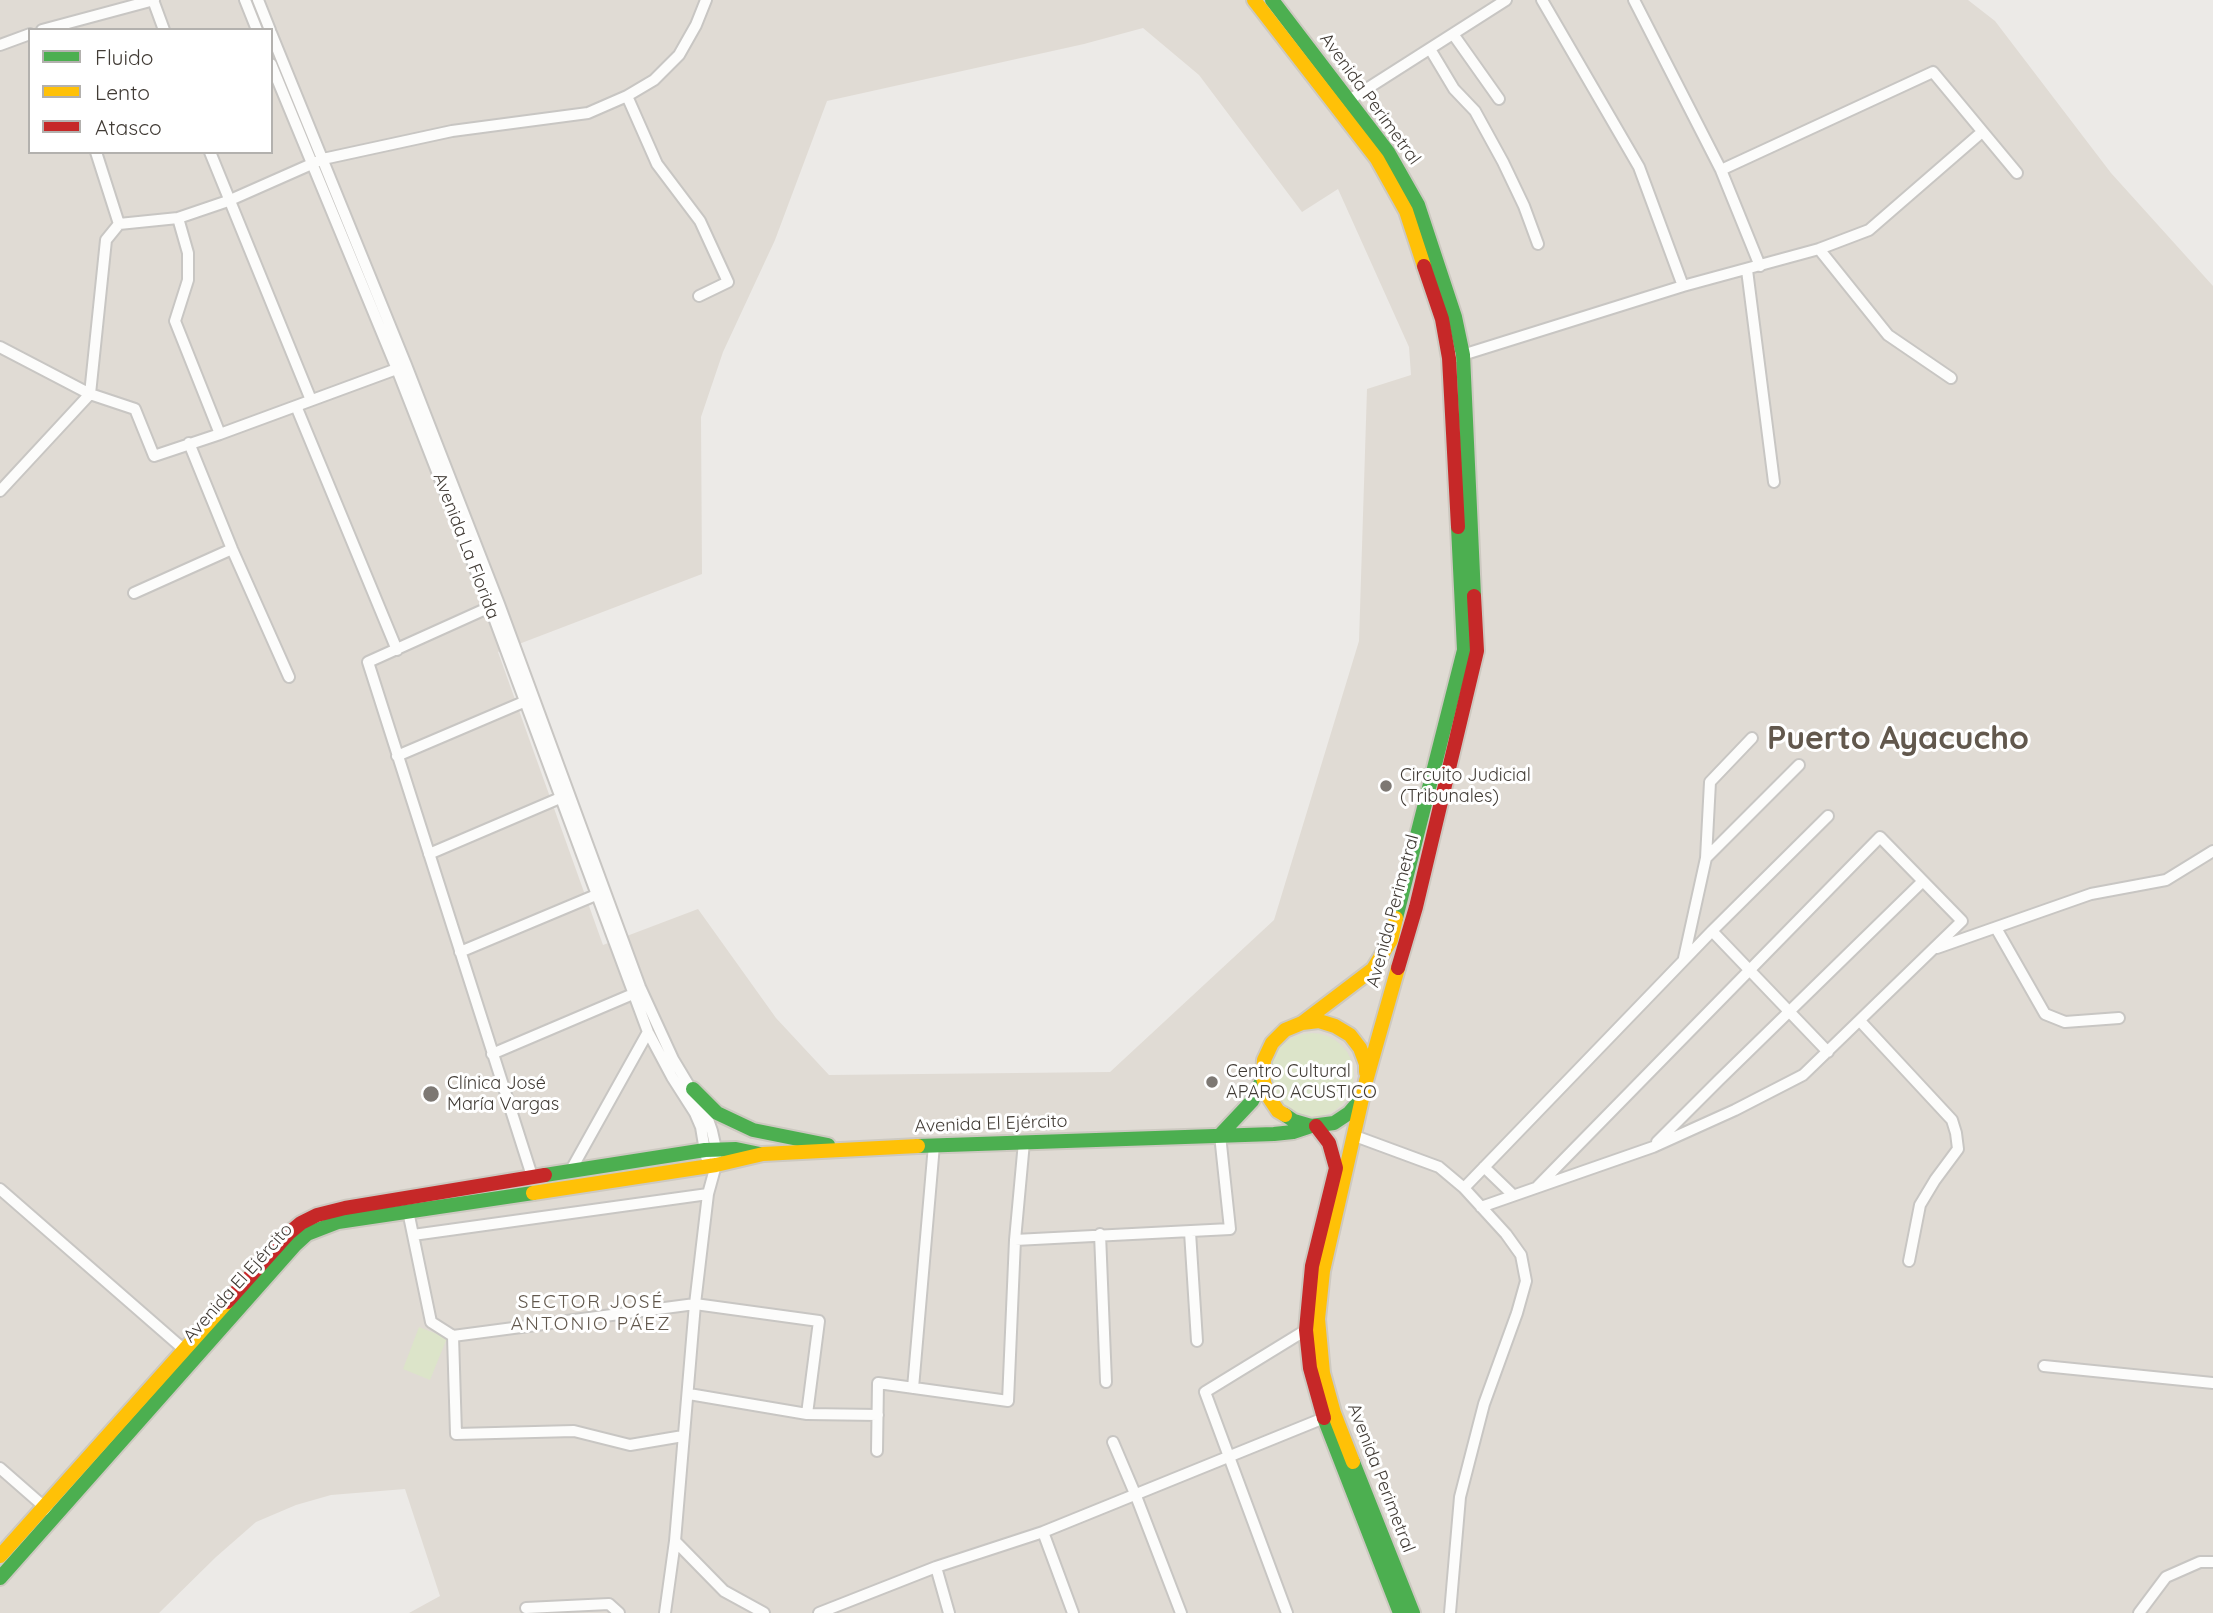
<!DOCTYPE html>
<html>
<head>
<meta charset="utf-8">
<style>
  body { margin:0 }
  #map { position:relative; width:2213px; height:1613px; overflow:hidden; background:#eceae7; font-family:Quicksand,sans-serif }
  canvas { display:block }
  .legend { position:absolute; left:28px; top:28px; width:245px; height:126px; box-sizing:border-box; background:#fff; border:2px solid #b3b1ae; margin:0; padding:9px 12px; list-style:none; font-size:21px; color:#413b35 }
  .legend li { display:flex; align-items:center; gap:14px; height:35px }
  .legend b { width:35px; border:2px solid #b3b1ae }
</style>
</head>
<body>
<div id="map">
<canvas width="2213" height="1613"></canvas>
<ul class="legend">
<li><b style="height:9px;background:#4caf50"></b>Fluido</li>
<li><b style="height:9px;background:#ffc107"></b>Lento</li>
<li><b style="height:9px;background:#c62828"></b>Atasco</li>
</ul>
</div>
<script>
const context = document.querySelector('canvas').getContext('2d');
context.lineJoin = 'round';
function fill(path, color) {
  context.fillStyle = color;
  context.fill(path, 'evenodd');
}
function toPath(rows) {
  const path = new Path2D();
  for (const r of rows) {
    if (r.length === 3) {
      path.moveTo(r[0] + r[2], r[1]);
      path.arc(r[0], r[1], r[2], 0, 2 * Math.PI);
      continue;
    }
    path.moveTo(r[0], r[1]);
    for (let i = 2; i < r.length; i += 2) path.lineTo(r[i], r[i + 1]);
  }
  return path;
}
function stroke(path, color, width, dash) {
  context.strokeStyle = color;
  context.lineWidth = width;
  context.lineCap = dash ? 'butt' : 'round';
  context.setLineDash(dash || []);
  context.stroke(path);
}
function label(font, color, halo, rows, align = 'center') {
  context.font = font + ' Quicksand,sans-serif';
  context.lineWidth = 6;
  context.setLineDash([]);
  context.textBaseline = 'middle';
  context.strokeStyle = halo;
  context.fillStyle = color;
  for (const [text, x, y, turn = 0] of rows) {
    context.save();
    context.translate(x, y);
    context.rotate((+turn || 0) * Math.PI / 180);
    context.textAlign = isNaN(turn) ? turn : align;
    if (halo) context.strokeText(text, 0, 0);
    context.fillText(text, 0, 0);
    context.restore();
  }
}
fill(toPath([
  [0,0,1968,0,1995,21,2111,173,2213,286,2213,1613,409,1613,440,1596,405,1489,331,1495,296,1505,256,1522,216,1557,159,1613,0,1613],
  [1143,28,1199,75,1302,212,1338,189,1409,347,1411,375,1367,389,1359,641,1274,920,1110,1072,829,1075,776,1018,698,909,603,945,498,652,702,574,701,417,723,352,775,240,827,101,1084,44],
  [30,30,271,30,271,152,30,152]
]), '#e0dbd4');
fill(toPath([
  [1312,1075,42],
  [419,1327,447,1338,430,1380,403,1369]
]), '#dce4c9');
const street = toPath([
  [153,0,164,30],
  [245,0,257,30],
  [258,0,270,30],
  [1542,0,1639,167,1683,286],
  [1634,0,1721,170,1760,266],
  [42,30,154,0],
  [271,33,406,365,499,604,640,987,673,1059,706,1114,712,1131,716,1149,716,1165,708,1194,695,1304,675,1541,665,1613],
  [1453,34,1499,99],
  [0,45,30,34],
  [1430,49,1454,89,1475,111,1503,162,1524,206,1538,244],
  [271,64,397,369,490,607,648,1032,672,1077,695,1113,701,1127,706,1157],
  [627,96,657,164,700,221,728,282,699,296],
  [1343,104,1506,0],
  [96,152,119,224],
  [210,152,311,400],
  [1721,170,1933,72,2017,173],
  [178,218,188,253,188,280,175,321,220,434],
  [1819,249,1888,335,1951,378],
  [1747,270,1774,482],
  [0,347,90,394,135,409,154,456,220,434,402,367],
  [1456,357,1683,286,1819,249,1869,230,1982,132],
  [296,406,397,650],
  [189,443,232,549,289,677],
  [0,491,90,394,106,240,119,224,178,218,228,201,323,159,452,131,588,113,627,96,654,80,679,55,696,25,706,0],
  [134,593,232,549],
  [490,607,368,662,532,1176],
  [397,756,526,701],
  [429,854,560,798],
  [1706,858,1799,765],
  [1996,928,2045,1014,2065,1022,2119,1018],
  [1712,931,1828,1052],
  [1937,948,2091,894,2166,880,2213,851],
  [460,952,596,895],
  [1684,958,1706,858,1710,782,1752,738],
  [1860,1021,1952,1120,1956,1133,1958,1149,1935,1180,1920,1205,1909,1261],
  [492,1054,633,994],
  [1355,1136,1439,1167,1464,1188,1506,1234,1521,1255,1526,1281,1517,1313,1484,1404,1460,1497,1450,1613],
  [1657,1142,1719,1080,1923,881],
  [1484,1167,1513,1195],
  [571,1170,648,1032],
  [1464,1188,1712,931,1828,816],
  [0,1189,188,1353],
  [1481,1207,1653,1147,1735,1110,1803,1075,1962,921,1880,837,1538,1186],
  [408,1211,431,1322,453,1336,695,1304,819,1321,807,1414],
  [1190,1232,1197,1341],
  [1100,1234,1106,1382],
  [413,1235,708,1194],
  [1015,1240,1230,1229,1220,1135],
  [453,1336,456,1434,574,1431,630,1445,683,1436],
  [2044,1366,2213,1383],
  [913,1388,934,1145],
  [689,1394,807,1414,878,1415],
  [1113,1442,1136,1496,1181,1613],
  [877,1451,878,1383,1008,1401,1015,1240,1024,1142],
  [0,1468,48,1510],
  [1043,1532,1073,1613],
  [675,1541,724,1591,764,1613],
  [936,1567,949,1613],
  [526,1608,609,1604,619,1613],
  [819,1613,936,1567,1043,1532,1324,1418],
  [1287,1613,1205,1392,1306,1330],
  [2139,1613,2166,1577,2200,1562,2213,1562]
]);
const fast = toPath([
  [1272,0,1388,152,1418,205,1455,317,1463,355,1474,596],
  [1396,918,1464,650,1458,527],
  [693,1089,717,1113,753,1130,828,1145],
  [1285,1115,1294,1121,1311,1126,1334,1123,1349,1113,1361,1099],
  [1220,1135,1252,1101,1263,1078],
  [918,1146,1274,1134,1293,1132,1311,1126],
  [545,1175,705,1150,736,1149,760,1154],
  [1324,1418,1400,1613],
  [1353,1462,1413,1613],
  [0,1578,295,1245,307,1234,338,1222,533,1193]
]);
const slow = toPath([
  [1254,0,1377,159,1406,211,1424,266],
  [1302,1023,1319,1021,1335,1026,1350,1035,1360,1048,1366,1064,1366,1072],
  [1285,1115,1278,1111,1268,1096,1263,1078,1264,1060,1272,1043,1285,1030,1302,1023,1373,969,1391,940,1396,918],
  [533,1193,716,1165,763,1154,918,1146],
  [1353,1462,1334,1413,1323,1373,1318,1319,1323,1271,1366,1081,1398,968],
  [0,1556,227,1302]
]);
const jam = toPath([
  [1424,266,1442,319,1449,358,1458,527],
  [1398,968,1416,907,1477,651,1474,596],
  [1316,1126,1329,1143,1336,1168,1312,1266,1306,1330,1310,1368,1324,1418],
  [227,1302,289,1233,301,1223,317,1215,345,1208,545,1175]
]);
stroke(street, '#c8c6c3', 14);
stroke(fast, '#cdc9c1', 18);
stroke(slow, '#cdc9c1', 18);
stroke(jam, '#cdc9c1', 18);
stroke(street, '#fcfcfb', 10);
stroke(fast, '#4caf50', 14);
stroke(slow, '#ffc107', 14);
stroke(jam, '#c62828', 14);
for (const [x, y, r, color] of [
  [1386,786,7,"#7d7873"],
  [1212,1082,7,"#7d7873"],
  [431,1094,9,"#7d7873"]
]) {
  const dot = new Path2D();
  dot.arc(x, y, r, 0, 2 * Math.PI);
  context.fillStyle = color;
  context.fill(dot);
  stroke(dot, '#fff', 2.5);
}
label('18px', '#413b35', '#fff', [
  ["Avenida Perimetral",1370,99,54],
  ["Avenida La Florida",466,546,69],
  ["Avenida Perimetral",1393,911,-75],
  ["Avenida El Ejército",991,1124,-2],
  ["Avenida El Ejército",238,1283,-48],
  ["Avenida Perimetral",1381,1478,69]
]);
label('18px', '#413b35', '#fff', [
  ["Circuito Judicial",1400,776],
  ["(Tribunales)",1400,797],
  ["Centro Cultural",1226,1072],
  ["APARO ACUSTICO",1226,1093],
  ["Clínica José",447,1084],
  ["María Vargas",447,1105]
], 'left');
context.letterSpacing = '2px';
label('19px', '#62584d', '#fff', [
  ["SECTOR JOSÉ",591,1302],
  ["ANTONIO PÁEZ",591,1324]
]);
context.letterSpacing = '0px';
label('bold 32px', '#62584d', '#fff', [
  ["Puerto Ayacucho",1898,739]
]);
</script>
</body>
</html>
